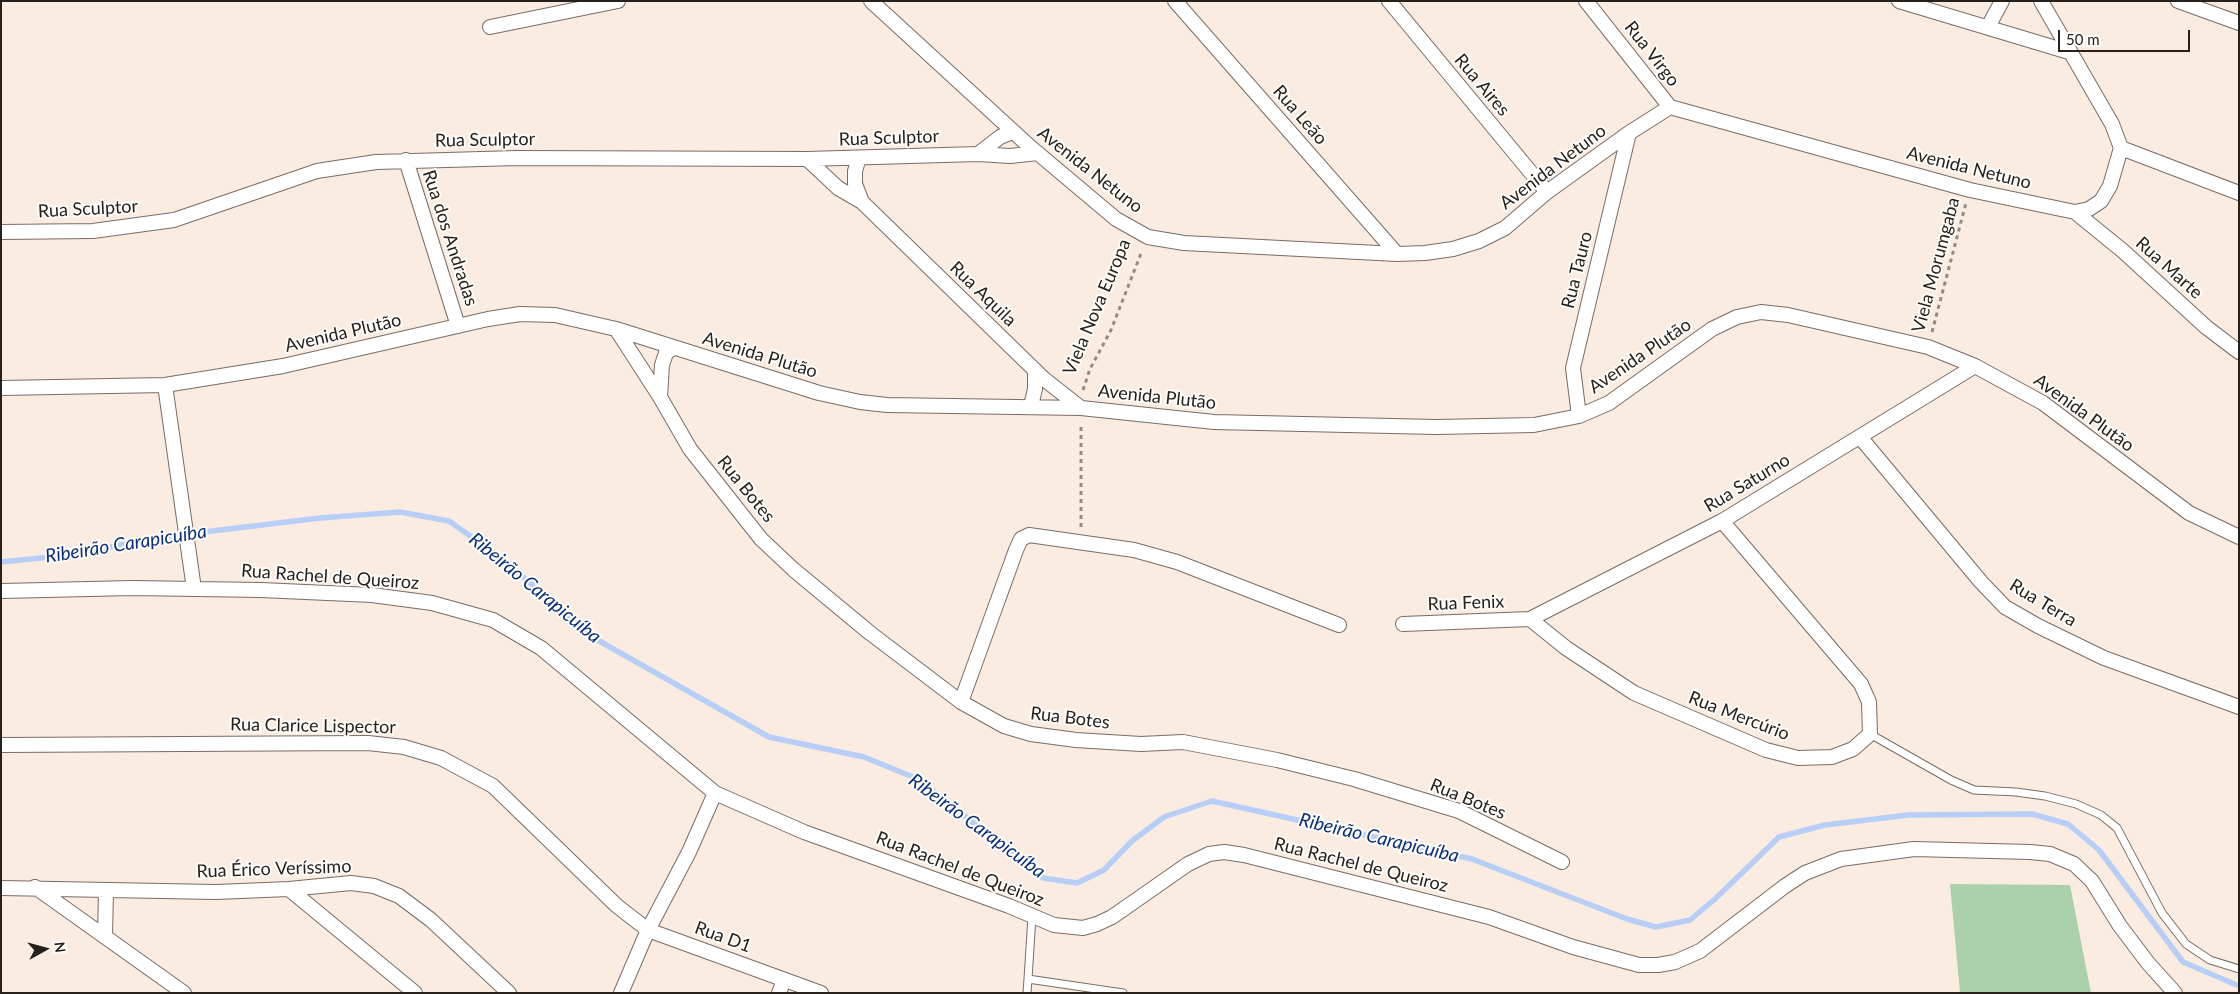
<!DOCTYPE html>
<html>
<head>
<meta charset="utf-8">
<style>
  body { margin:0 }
  #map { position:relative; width:2240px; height:994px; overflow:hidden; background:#fbece2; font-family:Lato,sans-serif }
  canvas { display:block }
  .frame { position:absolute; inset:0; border:2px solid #26211d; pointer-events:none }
  .north { position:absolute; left:20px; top:924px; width:50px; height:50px; -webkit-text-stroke:4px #fffcfa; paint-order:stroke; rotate:83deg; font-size:14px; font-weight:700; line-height:20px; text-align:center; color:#26211d }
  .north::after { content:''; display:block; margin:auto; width:18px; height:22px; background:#26211d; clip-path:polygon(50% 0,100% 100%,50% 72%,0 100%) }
  .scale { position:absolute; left:2058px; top:30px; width:132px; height:22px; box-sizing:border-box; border:2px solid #26211d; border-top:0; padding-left:6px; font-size:15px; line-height:18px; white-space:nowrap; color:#26211d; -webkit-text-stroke:4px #fffcfa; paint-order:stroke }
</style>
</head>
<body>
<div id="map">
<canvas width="2240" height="994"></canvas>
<div class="frame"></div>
<div class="north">N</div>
<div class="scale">50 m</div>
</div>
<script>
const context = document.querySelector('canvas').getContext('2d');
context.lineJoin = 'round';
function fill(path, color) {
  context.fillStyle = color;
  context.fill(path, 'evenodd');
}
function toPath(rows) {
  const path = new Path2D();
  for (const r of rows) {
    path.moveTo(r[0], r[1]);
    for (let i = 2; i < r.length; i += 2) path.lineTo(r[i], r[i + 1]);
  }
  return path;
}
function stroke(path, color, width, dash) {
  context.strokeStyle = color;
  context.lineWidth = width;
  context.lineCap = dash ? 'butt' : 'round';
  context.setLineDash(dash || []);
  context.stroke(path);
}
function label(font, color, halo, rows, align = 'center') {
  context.font = font + ' Lato,sans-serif';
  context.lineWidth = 4;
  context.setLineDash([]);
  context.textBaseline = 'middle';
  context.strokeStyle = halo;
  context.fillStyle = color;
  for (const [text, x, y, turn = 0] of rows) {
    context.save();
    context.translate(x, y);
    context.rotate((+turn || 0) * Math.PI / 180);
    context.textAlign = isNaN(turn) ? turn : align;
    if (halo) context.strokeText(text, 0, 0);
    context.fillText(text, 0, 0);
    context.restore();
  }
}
fill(toPath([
  [1950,884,2070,885,2091,993,1960,993]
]), '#abd1ab');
stroke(toPath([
  [1,562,80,554,146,539,320,518,400,512,449,521,500,557,594,638,769,737,864,757,918,779,1043,878,1077,883,1104,870,1132,841,1164,817,1212,801,1472,859,1627,919,1656,927,1690,920,1715,899,1779,837,1825,825,1908,815,2032,814,2068,824,2099,850,2183,962,2239,986]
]), '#b7cef7', 5.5);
const service = toPath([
  [1870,734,1951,780,1974,790,2016,792,2045,796,2076,804,2101,815,2117,828,2162,913,2186,944,2210,960,2239,969],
  [1032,916,1028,979,1123,993],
  [1027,993,1028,979]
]);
const minor = toPath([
  [871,1,1028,145,1116,219,1148,237,1184,243,1397,254,1425,253,1453,249,1479,241,1505,228,1547,192,1629,133,1670,107,1970,190,2075,212,2089,209,2101,201,2110,186,2121,148,2112,124,2041,1],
  [1175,1,1397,254],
  [1389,1,1547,192],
  [1586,1,1670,107],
  [1899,1,2069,52],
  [2178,1,2239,23],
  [490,27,618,1],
  [1988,27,2002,1],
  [2121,148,2239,193],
  [978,154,1000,137,1012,132],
  [859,158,855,171,855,184,862,202],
  [807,159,838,188,862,202,1044,379,1081,408],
  [406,160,458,326],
  [2075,212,2123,251,2206,327,2239,352],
  [1,232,93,231,174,220,317,171,376,162,517,158,807,159,978,154,1010,156,1038,153],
  [616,329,660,397,690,449,761,539,794,570,870,633,961,702,1004,726,1031,734,1076,740,1141,744,1183,742,1277,760,1354,779,1459,811,1562,862],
  [165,385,194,589],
  [1,388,165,385,283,366,488,319,520,314,555,315,616,329,819,393,860,402,887,405,1081,408,1214,422,1436,427,1534,425,1579,416,1609,403,1712,329,1737,317,1761,312,1788,315,1928,347,1975,366,2043,403,2189,513,2239,537],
  [660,397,662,365,666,353,673,348],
  [1031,406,1035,389,1035,370],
  [1579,416,1573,368,1629,133],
  [1860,437,1981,582,2005,607,2038,626,2104,658,2239,707],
  [1,591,133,588,261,590,372,595,432,603,493,620,541,648,715,793,804,832,1009,906,1054,925,1083,928,1097,924,1112,917,1188,864,1209,854,1224,852,1244,855,1489,917,1573,947,1639,965,1658,965,1675,962,1700,951,1785,886,1805,873,1841,859,1914,849,2030,852,2050,854,2074,864,2092,881,2120,926,2148,963,2175,993],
  [1530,619,1566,648,1634,693,1766,750,1798,758,1832,757,1853,749,1870,734,1869,702,1861,684,1722,521],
  [1403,624,1530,619,1722,521,1975,366],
  [961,702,1016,550,1021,539,1029,535,1134,550,1177,562,1339,625],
  [1,745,368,743,404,747,441,758,493,786,617,906,648,930,821,993],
  [35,887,184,993],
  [1,888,216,892,289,889,351,883,374,886,399,896,431,920,509,993],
  [289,889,415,993],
  [105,937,106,890],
  [621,993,648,930,689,852,715,793],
  [779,993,784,980]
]);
stroke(service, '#796c64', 9);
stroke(minor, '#796c64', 16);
stroke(toPath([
  [1932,332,1966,203],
  [1083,390,1090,369,1111,330,1142,251],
  [1081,527,1081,424]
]), '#958b84', 3, [4, 4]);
stroke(service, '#fff', 7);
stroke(minor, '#fff', 14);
label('18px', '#26211d', '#fffcfa', [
  ["Rua Virgo",1652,54,52],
  ["Rua Aires",1482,85,50],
  ["Rua Leão",1300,115,49],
  ["Rua Sculptor",889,138,-2],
  ["Rua Sculptor",485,140,-1],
  ["Avenida Netuno",1553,167,-37],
  ["Avenida Netuno",1969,168,14],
  ["Avenida Netuno",1090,170,38],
  ["Rua Sculptor",88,209,-3],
  ["Rua dos Andradas",450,238,72],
  ["Viela Morumgaba",1936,265,-75],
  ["Rua Marte",2169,268,42],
  ["Rua Tauro",1577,270,-76],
  ["Rua Aquila",983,294,44],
  ["Viela Nova Europa",1097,307,-67],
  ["Avenida Plutão",343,333,-13],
  ["Avenida Plutão",760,355,17],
  ["Avenida Plutão",1640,356,-34],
  ["Avenida Plutão",1157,397,6],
  ["Avenida Plutão",2084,413,36],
  ["Rua Saturno",1747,483,-31],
  ["Rua Botes",746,489,51],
  ["Rua Rachel de Queiroz",330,577,4],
  ["Rua Fenix",1466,603,-2],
  ["Rua Terra",2043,603,31],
  ["Rua Mercúrio",1739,716,21],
  ["Rua Botes",1070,718,7],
  ["Rua Clarice Lispector",313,726,1],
  ["Rua Botes",1468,799,22],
  ["Rua Rachel de Queiroz",1361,865,14],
  ["Rua Érico Veríssimo",274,869,-2],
  ["Rua Rachel de Queiroz",960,869,21],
  ["Rua D1",723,937,20]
]);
label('italic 19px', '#07307a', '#fffcfa', [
  ["Ribeirão Carapicuíba",126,544,-9],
  ["Ribeirão Carapicuíba",535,588,39],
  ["Ribeirão Carapicuíba",977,826,36],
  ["Ribeirão Carapicuíba",1379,838,13]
]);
</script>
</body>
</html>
